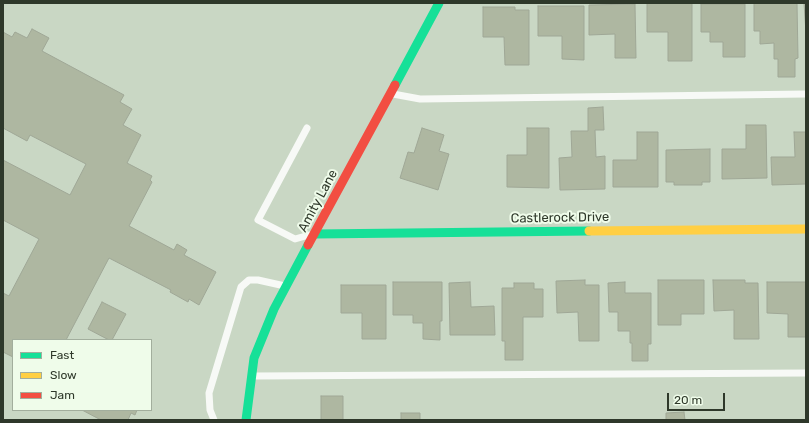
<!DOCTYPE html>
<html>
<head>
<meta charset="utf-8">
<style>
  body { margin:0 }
  #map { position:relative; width:809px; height:423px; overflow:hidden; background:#c9d7c4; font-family:Rubik,sans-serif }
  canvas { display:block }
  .frame { position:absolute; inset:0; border:4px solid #2e382a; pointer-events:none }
  .legend { position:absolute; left:12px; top:339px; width:140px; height:72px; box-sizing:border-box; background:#effcea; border:1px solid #a2ae9d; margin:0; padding:5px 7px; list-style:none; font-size:12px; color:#2e382a }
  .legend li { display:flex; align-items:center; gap:8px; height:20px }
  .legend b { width:20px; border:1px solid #a2ae9d }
  .scale { position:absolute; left:667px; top:393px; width:58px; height:18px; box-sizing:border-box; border:2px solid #2e382a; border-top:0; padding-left:5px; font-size:12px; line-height:14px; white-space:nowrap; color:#2e382a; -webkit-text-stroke:3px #effcea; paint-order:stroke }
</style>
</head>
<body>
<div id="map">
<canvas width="809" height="423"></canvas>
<div class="frame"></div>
<ul class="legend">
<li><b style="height:5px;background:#16e098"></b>Fast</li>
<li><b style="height:5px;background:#ffcf43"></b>Slow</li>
<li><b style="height:5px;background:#f24e42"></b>Jam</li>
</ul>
<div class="scale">20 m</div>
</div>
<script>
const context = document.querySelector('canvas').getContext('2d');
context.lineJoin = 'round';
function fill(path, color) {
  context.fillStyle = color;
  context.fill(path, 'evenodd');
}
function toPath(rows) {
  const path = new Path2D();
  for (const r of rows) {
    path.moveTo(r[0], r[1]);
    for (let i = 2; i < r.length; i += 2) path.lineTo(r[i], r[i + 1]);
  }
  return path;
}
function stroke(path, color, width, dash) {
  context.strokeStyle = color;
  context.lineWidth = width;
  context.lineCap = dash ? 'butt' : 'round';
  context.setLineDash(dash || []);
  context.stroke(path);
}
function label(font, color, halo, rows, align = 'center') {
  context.font = font + ' Rubik,sans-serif';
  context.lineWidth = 4;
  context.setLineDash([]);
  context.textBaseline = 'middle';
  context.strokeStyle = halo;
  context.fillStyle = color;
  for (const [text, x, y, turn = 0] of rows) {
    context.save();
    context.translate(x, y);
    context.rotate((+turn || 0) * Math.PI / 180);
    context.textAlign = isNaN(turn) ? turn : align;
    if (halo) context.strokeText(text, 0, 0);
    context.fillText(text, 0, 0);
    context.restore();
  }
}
const building = toPath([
  [647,3,692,3,692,61,668,61,668,32,647,32,647,3],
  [754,3,797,3,798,58,795,59,795,77,778,77,778,59,774,59,774,43,760,44,760,31,754,31,754,3],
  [804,3,806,3,806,33,804,3],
  [635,4,636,58,615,58,615,34,589,35,589,5,635,4],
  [701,4,745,4,745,57,723,57,723,42,710,42,710,32,701,32,701,4],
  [538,6,584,6,584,60,562,59,562,36,538,36,538,6],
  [483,7,515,7,515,10,529,10,529,65,505,65,504,37,483,37,483,7],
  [32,29,49,38,42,51,124,95,120,102,132,109,123,125,141,135,127,163,152,176,150,180,152,182,129,226,174,250,177,244,187,250,184,255,216,272,199,305,189,299,188,302,170,292,171,290,109,258,66,340,13,340,13,357,3,352,3,293,9,296,39,239,3,220,3,160,70,195,86,164,30,135,27,141,3,128,3,32,12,37,15,32,27,38,32,29],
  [603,107,604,130,595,130,596,157,605,156,605,189,560,190,559,158,572,157,571,131,588,131,588,108,603,107],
  [746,125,766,125,767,178,722,179,722,149,746,149,746,125],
  [422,128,444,135,439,151,449,154,438,190,400,178,408,152,414,153,422,128],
  [527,128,549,128,549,188,507,187,507,155,527,155,527,128],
  [637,132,658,132,658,187,613,187,613,160,637,160,637,132],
  [794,132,806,132,806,184,772,185,771,157,795,157,794,132],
  [710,149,710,182,702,182,702,185,674,185,674,182,666,182,666,150,710,149],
  [585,280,585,285,599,285,599,341,579,341,578,312,557,313,556,281,585,280],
  [658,280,704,280,704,314,681,314,681,325,658,325,658,280],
  [713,280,745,280,745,283,758,283,759,339,734,339,734,310,714,311,713,280],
  [393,282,442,282,442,321,440,321,440,340,423,339,423,323,413,323,413,315,393,315,393,282],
  [470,282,471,307,494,306,495,335,450,335,449,283,470,282],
  [625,282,625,293,651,293,651,344,648,344,648,361,632,361,632,343,630,343,630,331,618,331,618,312,609,312,608,283,625,282],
  [767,282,806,282,806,337,788,337,788,314,767,313,767,282],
  [514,283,534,283,534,289,543,289,543,317,523,317,523,360,505,360,505,341,502,341,502,288,514,288,514,283],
  [341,285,386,285,386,339,362,339,362,313,341,313,341,285],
  [102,302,126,314,112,340,109,340,88,329,102,302],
  [321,396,343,396,343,420,321,420,321,396],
  [82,410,137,410,135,415,131,413,128,420,101,420,82,410],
  [684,412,685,420,666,420,666,413,684,412],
  [401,413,420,413,420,420,401,420,401,413]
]);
fill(building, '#aeb7a1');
stroke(building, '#9fa796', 1);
stroke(toPath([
  [393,94,420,99,806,94],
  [307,128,258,220,295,239,309,235],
  [254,376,806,373],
  [214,420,210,410,209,393,241,287,249,280,258,280,285,286]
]), '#f7f9f6', 7);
stroke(toPath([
  [395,85,439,3],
  [315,234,589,231],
  [246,420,254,358,274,309,308,245]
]), '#16e098', 9);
stroke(toPath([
  [589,231,806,229]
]), '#ffcf43', 9);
stroke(toPath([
  [308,245,395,85]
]), '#f24e42', 9);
label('13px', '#2e382a', '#effcea', [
  ["Amity Lane",318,201,-62],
  ["Castlerock Drive",560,218,-1]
]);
</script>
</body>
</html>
